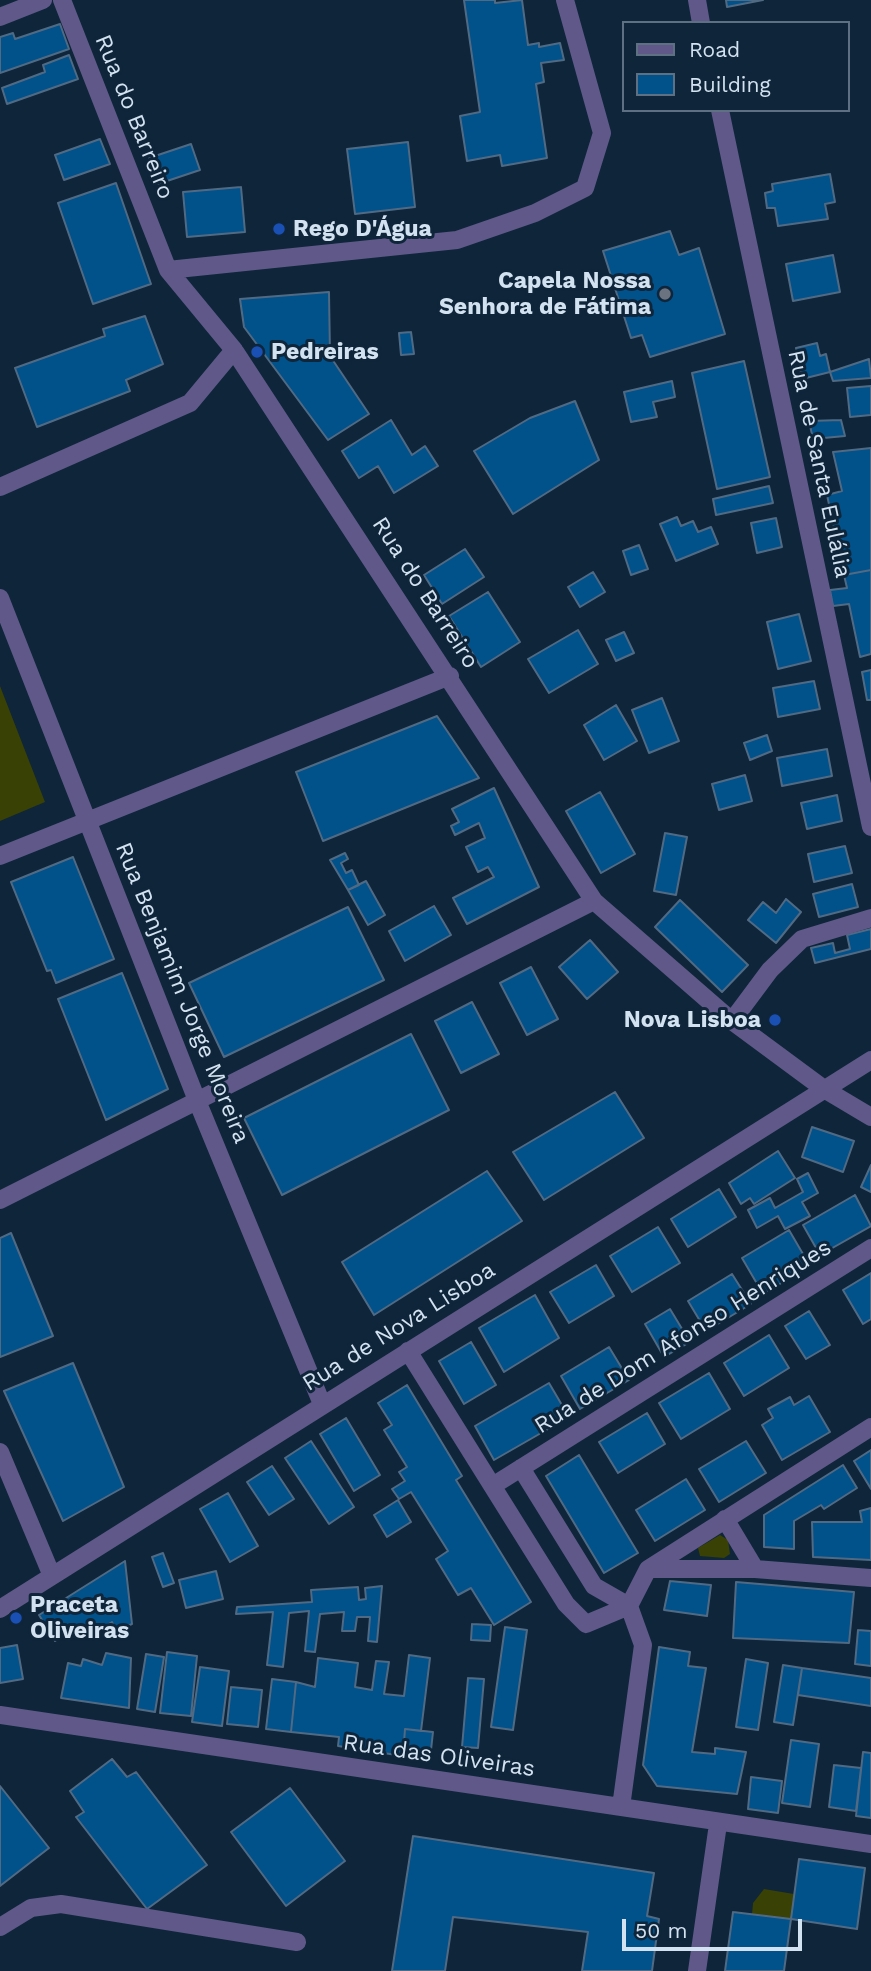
<!DOCTYPE html>
<html>
<head>
<meta charset="utf-8">
<style>
  body { margin:0 }
  #map { position:relative; width:871px; height:1971px; overflow:hidden; background:#0e253a; font-family:"Work Sans",sans-serif }
  canvas { display:block }
  .legend { position:absolute; left:622px; top:21px; width:228px; height:91px; box-sizing:border-box; background:#0e253a; border:2px solid #5d7183; margin:0; padding:9px 12px; list-style:none; font-size:21px; color:#d3e2f0 }
  .legend li { display:flex; align-items:center; gap:14px; height:35px }
  .legend b { width:35px; border:2px solid #5d7183 }
  .scale { position:absolute; left:622px; top:1919px; width:180px; height:32px; box-sizing:border-box; border:4px solid #d3e2f0; border-top:0; padding-left:9px; font-size:21px; line-height:24px; white-space:nowrap; color:#d3e2f0; -webkit-text-stroke:5px #0e253a; paint-order:stroke }
</style>
</head>
<body>
<div id="map">
<canvas width="871" height="1971"></canvas>
<ul class="legend">
<li><b style="height:9px;background:#5f5889"></b>Road</li>
<li><b style="height:19px;background:#01518a"></b>Building</li>
</ul>
<div class="scale">50 m</div>
</div>
<script>
const context = document.querySelector('canvas').getContext('2d');
context.lineJoin = 'round';
function fill(path, color) {
  context.fillStyle = color;
  context.fill(path, 'evenodd');
}
function toPath(rows) {
  const path = new Path2D();
  for (const r of rows) {
    path.moveTo(r[0], r[1]);
    for (let i = 2; i < r.length; i += 2) path.lineTo(r[i], r[i + 1]);
  }
  return path;
}
function stroke(path, color, width, dash) {
  context.strokeStyle = color;
  context.lineWidth = width;
  context.lineCap = dash ? 'butt' : 'round';
  context.setLineDash(dash || []);
  context.stroke(path);
}
function label(font, color, halo, rows, align = 'center') {
  context.font = font + ' "Work Sans",sans-serif';
  context.lineWidth = 6;
  context.setLineDash([]);
  context.textBaseline = 'middle';
  context.strokeStyle = halo;
  context.fillStyle = color;
  for (const [text, x, y, turn = 0] of rows) {
    context.save();
    context.translate(x, y);
    context.rotate((+turn || 0) * Math.PI / 180);
    context.textAlign = isNaN(turn) ? turn : align;
    if (halo) context.strokeText(text, 0, 0);
    context.fillText(text, 0, 0);
    context.restore();
  }
}
fill(toPath([
  [0,686,45,802,0,821],
  [720,1535,728,1540,730,1554,724,1558,700,1556,698,1548],
  [764,1889,794,1894,791,1919,752,1914,753,1903]
]), '#394104');
const building = toPath([
  [464,0,495,0,495,3,522,0,528,45,539,43,539,47,560,43,564,60,541,63,544,82,536,84,547,158,502,166,500,155,467,161,460,116,480,112,464,0],
  [726,0,763,0,727,7,726,0],
  [60,24,69,49,0,73,0,37,13,33,15,39,60,24],
  [69,55,78,79,7,104,2,88,45,72,43,65,69,55],
  [100,139,110,164,64,180,55,155,100,139],
  [408,142,415,207,355,214,347,149,408,142],
  [191,144,200,170,158,184,149,158,191,144],
  [830,174,835,202,825,204,828,219,778,226,775,208,767,208,765,193,773,191,772,184,830,174],
  [116,183,151,284,93,304,58,203,116,183],
  [241,187,245,232,187,237,183,192,241,187],
  [670,231,679,255,699,248,725,334,650,357,642,335,631,338,603,251,670,231],
  [833,255,840,292,793,301,786,264,833,255],
  [329,292,330,356,369,414,328,440,244,327,240,299,329,292],
  [145,316,163,364,126,380,130,391,37,427,15,368,105,336,103,329,145,316],
  [411,332,414,354,401,355,399,333,411,332],
  [817,343,820,356,826,354,830,372,802,379,796,348,817,343],
  [869,359,871,378,833,381,830,372,869,359],
  [744,361,770,477,717,489,692,373,744,361],
  [672,381,675,397,653,402,657,417,631,422,624,392,672,381],
  [871,386,871,415,850,417,847,388,871,386],
  [575,401,599,460,513,514,474,451,530,418,575,401],
  [391,420,412,455,425,446,438,466,394,493,378,466,359,478,342,451,391,420],
  [841,420,845,436,813,439,809,421,841,420],
  [871,448,871,570,844,575,827,495,842,491,833,452,871,448],
  [769,486,773,503,716,515,713,499,769,486],
  [677,517,681,526,693,521,698,532,711,527,718,544,676,561,660,524,677,517],
  [776,518,782,547,757,553,751,523,776,518],
  [639,545,648,569,631,575,623,551,639,545],
  [465,549,484,577,442,604,424,575,465,549],
  [871,570,871,654,860,657,849,604,833,606,830,590,847,588,844,575,871,570],
  [593,572,605,592,580,607,568,587,593,572],
  [488,592,520,642,481,667,449,616,488,592],
  [799,614,811,661,778,669,767,622,799,614],
  [578,630,598,664,549,693,528,659,578,630],
  [624,632,634,653,616,661,606,640,624,632],
  [871,670,871,700,867,700,862,672,871,670],
  [814,681,820,709,778,717,773,688,814,681],
  [662,698,679,741,649,753,632,710,662,698],
  [616,705,637,741,604,760,584,725,616,705],
  [437,716,479,778,323,841,296,772,437,716],
  [767,735,772,751,750,760,744,743,767,735],
  [827,749,832,776,782,786,777,758,827,749],
  [745,775,752,801,719,810,712,784,745,775],
  [494,788,539,887,467,924,453,898,494,877,488,867,478,872,466,847,485,838,479,823,455,835,451,826,459,822,452,809,494,788],
  [600,792,635,854,601,873,566,811,600,792],
  [837,795,842,821,807,829,801,803,837,795],
  [665,833,687,837,676,895,654,891,665,833],
  [845,846,852,873,814,882,808,854,845,846],
  [345,853,348,859,341,863,346,873,352,870,359,885,348,890,330,860,345,853],
  [73,857,114,959,56,983,51,970,47,971,11,882,73,857],
  [366,881,385,915,368,925,348,890,366,881],
  [852,884,858,907,819,917,813,894,852,884],
  [786,899,801,912,776,943,748,920,763,902,776,913,786,899],
  [680,900,748,965,722,992,655,927,680,900],
  [434,906,451,935,405,961,389,931,434,906],
  [348,907,384,980,224,1057,189,983,348,907],
  [871,929,871,949,815,963,811,948,833,943,835,953,850,949,847,935,871,929],
  [590,940,618,972,587,999,559,967,590,940],
  [531,967,558,1019,527,1035,500,983,531,967],
  [122,973,168,1089,106,1120,58,999,122,973],
  [472,1002,499,1054,461,1073,435,1021,472,1002],
  [411,1034,449,1110,282,1195,244,1118,411,1034],
  [615,1092,644,1138,544,1200,513,1152,615,1092],
  [812,1127,854,1141,843,1172,802,1157,812,1127],
  [778,1151,795,1178,754,1204,750,1198,741,1204,729,1183,778,1151],
  [871,1165,871,1192,861,1187,871,1165],
  [487,1171,522,1221,374,1315,342,1262,487,1171],
  [808,1173,818,1193,802,1202,810,1216,785,1229,778,1216,757,1228,748,1210,770,1198,775,1208,803,1192,797,1179,808,1173],
  [719,1189,736,1217,688,1247,671,1219,719,1189],
  [855,1195,871,1226,820,1255,803,1225,855,1195],
  [658,1227,680,1263,632,1292,610,1256,658,1227],
  [789,1230,810,1266,763,1294,742,1258,789,1230],
  [11,1233,53,1336,0,1357,0,1238,11,1233],
  [596,1265,614,1296,569,1323,550,1292,596,1265],
  [871,1273,871,1319,863,1324,843,1290,871,1273],
  [732,1274,751,1304,706,1331,688,1301,732,1274],
  [535,1295,559,1338,504,1372,479,1328,535,1295],
  [670,1309,690,1342,664,1357,645,1324,670,1309],
  [809,1311,830,1345,806,1359,785,1326,809,1311],
  [769,1335,789,1368,744,1396,724,1363,769,1335],
  [471,1342,496,1385,464,1404,439,1361,471,1342],
  [609,1347,629,1380,580,1409,561,1376,609,1347],
  [73,1363,124,1487,63,1521,4,1391,73,1363],
  [709,1373,730,1409,681,1439,659,1403,709,1373],
  [549,1383,569,1417,494,1460,475,1426,549,1383],
  [407,1385,462,1476,456,1480,531,1602,494,1625,471,1588,458,1595,436,1559,448,1551,411,1492,399,1499,392,1489,405,1481,399,1472,407,1467,384,1430,392,1425,378,1403,407,1385],
  [809,1396,830,1432,782,1460,762,1425,773,1418,768,1409,790,1397,794,1405,809,1396],
  [647,1413,665,1444,618,1473,599,1442,647,1413],
  [346,1418,380,1475,354,1491,320,1434,346,1418],
  [311,1441,354,1507,329,1524,285,1458,311,1441],
  [746,1441,766,1473,719,1502,699,1469,746,1441],
  [871,1450,871,1489,854,1461,871,1450],
  [579,1455,638,1553,604,1573,546,1476,579,1455],
  [843,1465,857,1488,824,1509,821,1505,794,1521,794,1549,764,1547,764,1515,843,1465],
  [272,1466,294,1499,269,1515,247,1482,272,1466],
  [686,1479,705,1510,655,1541,636,1510,686,1479],
  [228,1493,258,1546,230,1562,200,1509,228,1493],
  [398,1500,411,1522,387,1537,374,1515,398,1500],
  [871,1508,871,1560,813,1557,812,1522,862,1522,860,1511,871,1508],
  [163,1553,174,1583,163,1587,152,1557,163,1553],
  [125,1561,132,1624,116,1631,112,1622,91,1635,86,1628,69,1639,66,1634,55,1641,39,1615,125,1561],
  [216,1571,223,1599,186,1608,179,1580,216,1571],
  [670,1581,711,1585,707,1616,664,1610,670,1581],
  [736,1582,854,1592,849,1643,733,1638,736,1582],
  [382,1586,377,1642,368,1641,370,1617,357,1617,355,1631,342,1631,344,1612,320,1614,315,1652,305,1651,309,1611,289,1613,283,1667,267,1665,273,1612,236,1614,237,1607,312,1602,311,1590,358,1587,359,1600,366,1599,365,1588,382,1586],
  [472,1624,491,1625,490,1641,471,1640,472,1624],
  [505,1627,527,1630,513,1730,491,1727,505,1627],
  [858,1630,871,1631,871,1666,855,1664,858,1630],
  [17,1645,23,1679,0,1683,0,1648,17,1645],
  [659,1647,690,1652,688,1666,706,1668,692,1752,715,1754,715,1748,746,1752,737,1794,657,1786,643,1765,659,1647],
  [167,1652,197,1656,191,1716,160,1713,167,1652],
  [106,1653,131,1658,129,1708,61,1698,68,1663,81,1666,83,1659,102,1665,106,1653],
  [146,1654,164,1657,155,1712,137,1709,146,1654],
  [409,1655,430,1658,421,1731,405,1729,403,1756,338,1746,339,1737,291,1732,296,1682,315,1687,318,1658,358,1663,355,1687,372,1690,376,1661,389,1662,384,1694,404,1696,409,1655],
  [746,1659,768,1663,758,1730,736,1727,746,1659],
  [783,1665,802,1668,793,1725,774,1722,783,1665],
  [200,1667,229,1671,222,1726,192,1722,200,1667],
  [802,1668,871,1678,871,1706,798,1695,802,1668],
  [468,1678,484,1679,478,1748,462,1747,468,1678],
  [272,1679,296,1682,291,1732,266,1729,272,1679],
  [231,1687,262,1690,258,1727,227,1724,231,1687],
  [405,1729,433,1732,430,1759,403,1756,405,1729],
  [791,1740,819,1744,810,1807,782,1803,791,1740],
  [863,1752,871,1753,871,1818,856,1816,863,1752],
  [112,1759,127,1777,136,1772,207,1865,147,1909,76,1817,84,1812,70,1791,112,1759],
  [834,1765,861,1768,856,1811,829,1807,834,1765],
  [751,1777,782,1781,778,1813,748,1809,751,1777],
  [0,1786,49,1848,0,1886,0,1786],
  [290,1788,345,1861,286,1906,231,1832,290,1788],
  [413,1836,654,1873,647,1916,659,1919,652,1971,582,1971,588,1932,453,1917,445,1971,392,1971,413,1836],
  [799,1859,865,1868,857,1929,791,1919,799,1859],
  [733,1912,791,1919,784,1971,725,1971,733,1912]
]);
fill(building, '#01518a');
stroke(building, '#516a83', 2);
stroke(toPath([
  [62,0,168,270,234,350,594,901,732,1021,824,1089,871,1117],
  [697,0,701,23],
  [0,17,43,0],
  [720,110,871,827],
  [168,270,457,240,535,213,585,188,602,133,565,0],
  [0,487,190,403,234,350],
  [0,598,198,1103,322,1404],
  [0,856,450,676],
  [732,1021,770,970,802,939,871,918],
  [0,1200,594,901],
  [408,1351,566,1604,586,1624,629,1606],
  [0,1452,52,1576],
  [521,1468,594,1586,629,1606],
  [494,1485,871,1248],
  [725,1519,755,1569],
  [648,1569,755,1569,871,1578],
  [629,1606,648,1569,871,1427],
  [0,1609,871,1060],
  [0,1715,871,1844],
  [621,1807,643,1645,629,1606],
  [0,1927,31,1908,61,1904,297,1942],
  [697,1971,718,1824]
]), '#5f5889', 18);
for (const [x, y, r, color] of [
  [279,229,7,"#1a4fb4"],
  [665,294,7,"#6b7280"],
  [257,352,7,"#1a4fb4"],
  [775,1020,7,"#1a4fb4"],
  [16,1618,7,"#1a4fb4"]
]) {
  const dot = new Path2D();
  dot.arc(x, y, r, 0, 2 * Math.PI);
  context.fillStyle = color;
  context.fill(dot);
  stroke(dot, '#0e253a', 2.5);
}
label('23px', '#d3e2f0', '#0e253a', [
  ["Rua do Barreiro",134,117,68],
  ["Rua de Santa Eulália",819,464,78],
  ["Rua do Barreiro",425,593,57],
  ["Rua Benjamim Jorge Moreira",182,993,68],
  ["Rua de Nova Lisboa",399,1327,-32],
  ["Rua de Dom Afonso Henriques",683,1337,-32],
  ["Rua das Oliveiras",439,1756,8]
]);
label('bold 23px', '#d3e2f0', '#0e253a', [
  ["Rego D'Água",293,229],
  ["Capela Nossa",651,281,"right"],
  ["Senhora de Fátima",651,307,"right"],
  ["Pedreiras",271,352],
  ["Nova Lisboa",761,1020,"right"],
  ["Praceta",30,1605],
  ["Oliveiras",30,1631]
], 'left');
</script>
</body>
</html>
